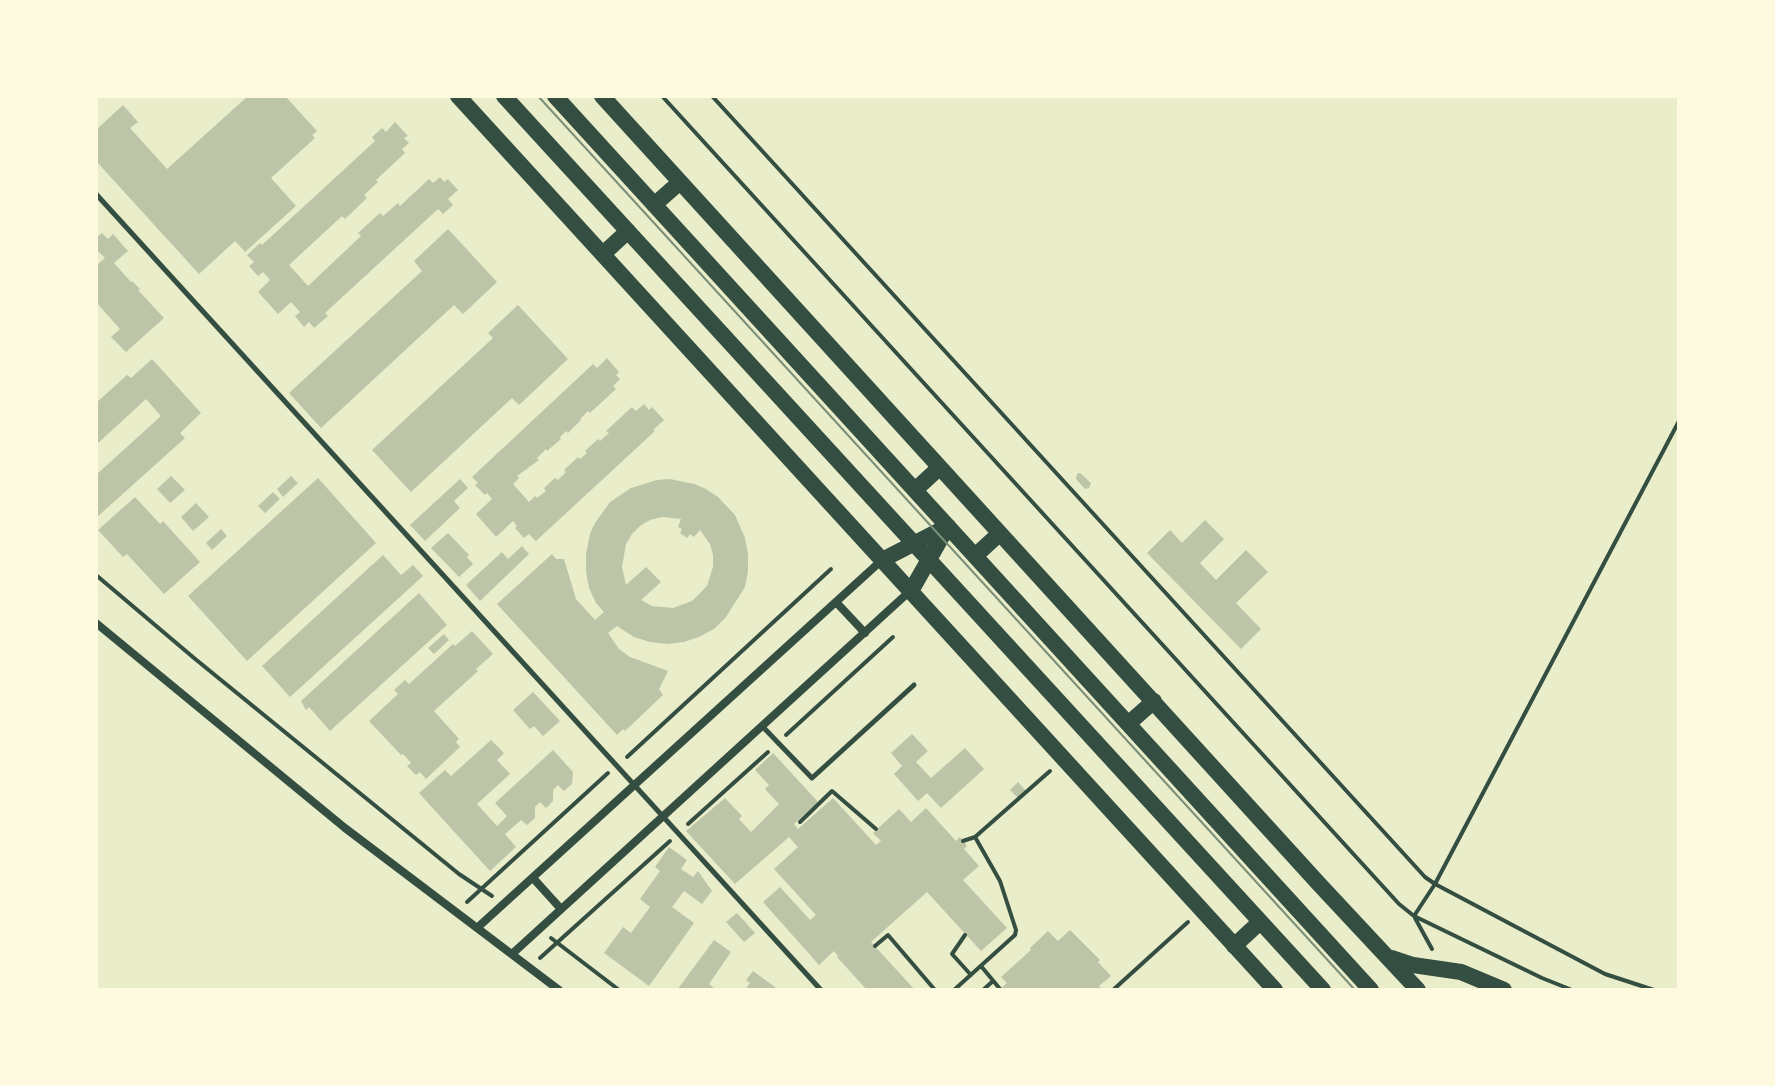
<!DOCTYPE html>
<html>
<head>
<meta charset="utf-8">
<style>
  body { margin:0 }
  #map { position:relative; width:1775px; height:1086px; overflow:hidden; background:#e9edc9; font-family:Poppins,sans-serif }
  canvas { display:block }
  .frame { position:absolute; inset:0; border:98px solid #fefae0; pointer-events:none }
</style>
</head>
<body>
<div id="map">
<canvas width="1775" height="1086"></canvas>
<div class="frame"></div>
</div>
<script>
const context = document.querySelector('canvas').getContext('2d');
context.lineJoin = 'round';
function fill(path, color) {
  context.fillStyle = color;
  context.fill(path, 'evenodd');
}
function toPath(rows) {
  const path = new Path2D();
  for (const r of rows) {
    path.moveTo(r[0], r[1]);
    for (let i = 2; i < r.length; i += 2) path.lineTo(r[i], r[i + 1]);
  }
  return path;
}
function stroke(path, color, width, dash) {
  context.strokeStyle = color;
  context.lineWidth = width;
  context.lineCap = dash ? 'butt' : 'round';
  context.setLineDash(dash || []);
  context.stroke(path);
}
fill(toPath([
  [248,96,285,96,317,131,312,135,315,138,271,178,296,206,245,252,235,241,199,274,96,161,96,130,123,105,138,122,130,128,167,169],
  [395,122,408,136,404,138,409,143,402,149,405,153,376,180,378,182,364,195,367,198,345,219,342,216,289,265,308,286,361,236,358,233,380,213,383,216,398,203,400,206,429,179,433,183,440,177,444,182,448,179,458,190,448,199,453,205,443,214,438,209,325,313,328,316,314,328,309,322,304,327,295,316,300,312,291,302,278,314,258,292,270,280,263,272,258,276,249,266,254,262,247,255,260,243,262,245,375,141,372,137,382,128,386,132],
  [448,229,497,282,463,314,454,305,321,428,289,393,422,271,414,261],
  [102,233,108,239,113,234,128,251,114,263,131,282,132,281,140,289,138,290,164,318,126,352,111,337,120,329,96,302,96,266,105,258,96,249,96,238],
  [518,305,568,359,519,405,512,398,411,492,372,450,493,338,488,333],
  [607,358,619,372,616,375,620,379,613,386,616,389,590,413,588,411,580,419,581,420,568,433,566,431,560,437,561,439,547,451,546,449,537,458,539,460,517,476,519,478,513,484,529,502,535,496,537,498,546,491,544,488,555,478,558,480,566,472,564,470,578,457,580,459,587,453,585,451,598,439,600,441,609,433,606,431,632,407,636,411,644,404,649,410,652,407,664,420,653,430,655,431,536,541,529,534,524,538,515,528,517,526,513,521,496,537,476,514,492,499,487,493,485,495,475,485,478,483,472,477,593,364,597,368],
  [152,359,201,413,180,433,185,438,96,518,96,475,161,416,146,399,96,445,96,403,127,375,131,378],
  [1080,473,1091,483,1089,488,1085,489,1076,479,1077,474],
  [171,476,185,490,170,503,157,489],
  [291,476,298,483,283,497,277,489],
  [318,478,376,543,247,661,188,596],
  [460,479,468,488,454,501,460,508,425,541,410,525],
  [670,479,694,484,706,489,718,497,735,515,745,538,748,554,748,571,745,587,726,617,714,629,699,637,684,642,667,644,650,642,634,637,617,626,608,633,619,649,630,657,668,671,659,689,663,695,625,731,623,729,617,735,497,604,552,554,556,559,564,559,576,599,595,620,604,612,596,603,589,588,586,571,586,554,590,534,595,523,610,502,631,488,657,480],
  [662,517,681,519,678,527,682,529,680,533,687,538,690,534,694,537,700,530,710,544,713,555,713,567,707,586,692,601,673,608,652,606,641,600,661,582,646,567,626,585,622,567,626,544,632,534,640,526,650,520],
  [273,492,280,499,265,513,258,506],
  [135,497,160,524,163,521,200,562,164,594,127,554,123,557,98,530],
  [196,503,209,517,193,531,181,517],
  [1205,520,1224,539,1200,563,1216,580,1246,550,1268,572,1236,603,1261,629,1241,649,1147,553,1170,530,1182,543],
  [221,529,227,536,212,550,206,543],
  [448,533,469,555,467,557,473,564,459,577,431,548],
  [522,546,529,554,480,601,466,585,502,552,508,559],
  [383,555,401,575,413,565,423,576,290,697,262,666],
  [419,593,447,625,330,731,309,707,306,710,301,701],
  [472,631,493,654,476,669,478,671,434,711,459,739,456,742,460,747,426,779,420,772,416,775,407,766,411,763,403,754,401,755,369,721,398,694,394,690,405,680,409,684,453,644,455,646],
  [444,634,449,640,434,654,428,648],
  [533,692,560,721,543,736,534,726,530,729,513,710],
  [912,734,928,751,916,762,931,778,965,748,984,769,941,808,927,793,918,801,894,774,902,766,891,753],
  [491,740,504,753,497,760,510,774,477,804,497,826,507,816,495,803,553,750,573,772,572,784,564,791,558,785,553,790,553,801,546,808,540,802,535,807,535,818,527,825,521,820,505,834,516,847,490,871,419,793,445,770,451,776],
  [773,753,818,802,794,824,798,829,833,798,876,845,881,841,873,833,899,809,911,822,926,808,956,841,960,837,967,846,964,849,979,866,963,880,1007,928,981,951,927,892,871,942,915,990,867,990,837,957,838,956,834,951,819,965,763,902,780,887,810,920,816,915,774,869,798,847,789,837,735,884,686,831,725,798,742,816,739,819,751,832,779,804,765,789,769,785,755,770],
  [1018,782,1026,791,1018,798,1010,790],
  [669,847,687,860,681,869,693,877,698,871,712,891,702,904,684,891,672,907,694,923,649,986,604,953,623,927,631,933,650,907,640,899,660,871,655,867],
  [737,913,755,933,744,942,726,922],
  [1070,930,1100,960,1098,962,1111,976,1099,986,1102,990,999,990,1007,983,1001,977,1031,950,1030,948,1048,931,1058,941],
  [714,940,731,952,709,984,717,990,677,990],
  [753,971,779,990,745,990,750,983,746,980]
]), '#bcc5a7');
stroke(toPath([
  [662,96,1399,904,1414,916,1542,978,1572,990],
  [712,96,1425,877,1435,884,1605,974,1654,990],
  [96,575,194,658,459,874,492,896],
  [786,735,893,637],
  [627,757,831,569],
  [800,822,832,791,876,829],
  [688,824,768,752],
  [963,841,975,837,1050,771],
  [467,902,608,773],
  [1414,916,1435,884,1679,421],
  [1415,918,1432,949],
  [965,935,952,954,971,975],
  [551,938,619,990],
  [875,946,888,935,935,990],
  [540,958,670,841],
  [981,966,1000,989],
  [954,990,1015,935,1016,930,1000,881,975,837],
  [983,990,993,981],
  [1113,990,1188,922]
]), '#344e41', 4);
stroke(toPath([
  [96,194,821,990],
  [763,727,812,778,914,685]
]), '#344e41', 5);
stroke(toPath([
  [836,602,865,633],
  [96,623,345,828,559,990],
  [533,878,561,909],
  [477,928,882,560],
  [512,954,910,591]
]), '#344e41', 8);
stroke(toPath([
  [458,96,1275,990],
  [504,96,1323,990],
  [555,96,1371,990],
  [602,96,1319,884,1418,990],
  [654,205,680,182],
  [603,254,628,231],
  [915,490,939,468],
  [975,556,999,534],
  [882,560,948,526],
  [911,591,948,526],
  [1128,724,1154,701],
  [1234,946,1260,922],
  [1392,958,1413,965,1461,972,1504,990]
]), '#344e41', 16);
stroke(toPath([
  [538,96,1355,990]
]), '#7c8e77', 2);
</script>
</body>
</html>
